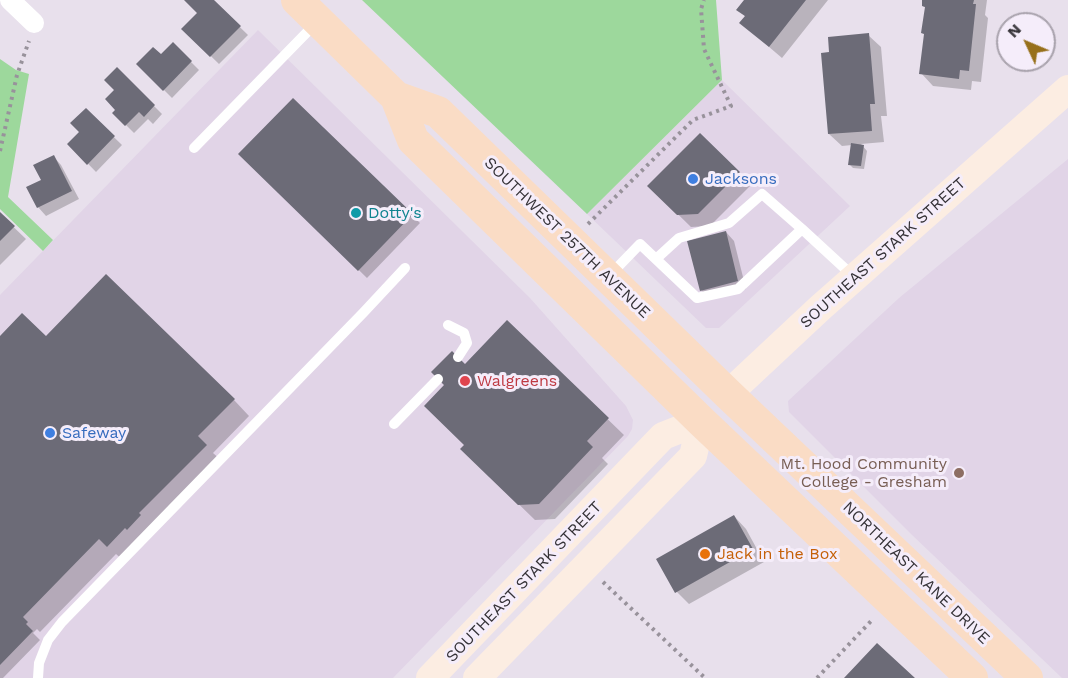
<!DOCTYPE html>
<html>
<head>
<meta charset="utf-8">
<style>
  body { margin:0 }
  #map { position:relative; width:1068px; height:678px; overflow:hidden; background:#e8e0ec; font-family:"Work Sans",sans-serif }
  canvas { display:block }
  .north { position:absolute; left:996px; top:12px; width:60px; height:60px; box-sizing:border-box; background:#f5edfa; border:2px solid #a8a2ac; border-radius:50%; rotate:314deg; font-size:16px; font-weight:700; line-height:24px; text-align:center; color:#353237 }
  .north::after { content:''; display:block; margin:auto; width:21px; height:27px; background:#97701b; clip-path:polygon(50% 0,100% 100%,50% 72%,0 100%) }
</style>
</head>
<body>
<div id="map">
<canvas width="1068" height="678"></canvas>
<div class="north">N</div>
</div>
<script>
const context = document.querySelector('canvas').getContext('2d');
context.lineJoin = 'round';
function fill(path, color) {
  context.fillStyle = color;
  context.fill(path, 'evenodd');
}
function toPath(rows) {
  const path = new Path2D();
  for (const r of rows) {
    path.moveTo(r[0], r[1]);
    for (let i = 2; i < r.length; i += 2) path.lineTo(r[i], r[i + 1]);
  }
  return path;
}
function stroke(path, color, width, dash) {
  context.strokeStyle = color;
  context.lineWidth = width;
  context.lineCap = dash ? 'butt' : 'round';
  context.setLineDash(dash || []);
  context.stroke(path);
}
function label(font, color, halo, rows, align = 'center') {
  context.font = font + ' "Work Sans",sans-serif';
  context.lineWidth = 6;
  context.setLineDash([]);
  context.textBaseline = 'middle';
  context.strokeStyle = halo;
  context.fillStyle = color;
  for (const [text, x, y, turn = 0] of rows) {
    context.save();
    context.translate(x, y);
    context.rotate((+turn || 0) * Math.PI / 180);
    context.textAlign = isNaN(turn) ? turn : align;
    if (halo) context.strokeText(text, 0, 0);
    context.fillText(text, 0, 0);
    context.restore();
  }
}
fill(toPath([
  [258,30,530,298,626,406,633,420,632,429,628,436,393,678,0,678,0,295],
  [722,80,850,206,719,328,706,328,587,214],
  [1068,159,1068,678,1062,678,911,534,789,412,788,401,899,298]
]), '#e1d4e7');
fill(toPath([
  [362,0,716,0,722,80,587,214],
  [0,59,16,70,29,74,8,197,53,240,43,251,0,209]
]), '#9dd89c');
fill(toPath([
  [186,0,212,0,248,35,219,64,183,29,199,13],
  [746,0,828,0,782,58,741,23,746,17,738,10],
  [924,0,987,0,985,15,988,18,981,82,972,81,971,90,933,86,921,73,925,35,926,8,923,6],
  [868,35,881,47,887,116,881,116,884,142,861,144,867,151,864,169,853,168,849,164,852,145,842,146,829,134,831,54],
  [173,44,199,70,172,98,138,64,161,56],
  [117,69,162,114,153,124,148,119,134,133,114,113,117,110],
  [293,100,420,223,367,278,240,154],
  [86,110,122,145,96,172,69,144,81,132],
  [700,135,751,185,710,226,691,227,649,186],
  [53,156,61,165,79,199,46,216,38,207,43,181],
  [0,214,26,239,0,265],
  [726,232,734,241,746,289,709,298,701,290],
  [507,322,624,435,602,458,608,464,555,519,535,520,462,449,466,445,465,366],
  [0,338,46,338,234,400,249,416,213,453,222,461,124,561,116,554,40,632,37,629,33,633,40,640,3,678,0,678],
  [734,516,746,529,764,562,689,604,677,592,658,559]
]), '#0003');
fill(toPath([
  [184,0,214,0,241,26,210,57,181,29,197,13],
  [744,0,806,0,769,47,739,23,745,16,736,10],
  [922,0,974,0,973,4,976,4,969,71,960,70,959,79,919,74,924,34,921,33,925,7,922,6],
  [869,33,875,104,870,104,872,131,828,134,821,53,829,52,828,37],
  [173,42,192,61,163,91,136,64,153,47,161,54],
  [117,67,155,105,144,117,139,112,125,126,112,113,115,110,105,99,114,90,104,80],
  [293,98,413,214,358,271,238,154],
  [86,108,115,136,87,165,67,144,79,132,70,123],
  [700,133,740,172,698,214,677,215,647,186],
  [851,143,864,145,861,166,848,165],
  [54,155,72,191,37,208,26,187,41,180,33,165],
  [0,212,15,226,0,241],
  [726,231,738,281,700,291,687,241],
  [106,274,235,399,198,436,207,445,139,513,141,515,127,530,125,528,107,547,99,539,23,617,28,622,26,624,33,631,0,665,0,336,22,313,46,336],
  [507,320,609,418,587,441,593,447,539,504,518,505,460,449,464,445,424,406,444,385,431,372,452,351,465,364],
  [734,515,753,549,675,593,656,559],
  [877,643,915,678,844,678]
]), '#6c6b77');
stroke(toPath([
  [0,151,17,75,29,41],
  [588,224,693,120,731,106,704,49,701,9,704,0],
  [603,582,705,678],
  [817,678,873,619]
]), '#98929b', 4, [3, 4.5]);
stroke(toPath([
  [194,148,316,23],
  [656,259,679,238,729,223,762,194,802,229],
  [610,275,640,244,697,298,738,289,802,229,853,276],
  [448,325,464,333,467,343,458,357],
  [394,424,438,379],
  [38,678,39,663,48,640,62,622,363,313,405,268]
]), '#fff', 10);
stroke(toPath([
  [10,0,34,23]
]), '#fff', 20);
stroke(toPath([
  [728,394,820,308,1068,89],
  [430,678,663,436,701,421],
  [477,678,693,456,701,421]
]), '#fcede2', 28);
stroke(toPath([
  [297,0,396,97,438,112,728,394,1027,678],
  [396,97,413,140,701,421,972,678]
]), '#fadcc5', 32);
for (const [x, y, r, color] of [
  [693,179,6,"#3f7fe0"],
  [356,213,6,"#0f9aa8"],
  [465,381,6,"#e0444e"],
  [50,433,6,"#3f7fe0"],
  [959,473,6,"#8d6e63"],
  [705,554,6,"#e8710a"]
]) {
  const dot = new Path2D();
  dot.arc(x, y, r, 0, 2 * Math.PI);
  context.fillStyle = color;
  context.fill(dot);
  stroke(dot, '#f5edfa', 2);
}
label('16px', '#366cbe', '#f5edfa', [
  ["Jacksons",705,179],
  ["Safeway",62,433]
], 'left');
label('16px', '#0d838f', '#f5edfa', [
  ["Dotty's",368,213]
], 'left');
label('16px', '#353237', '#f5edfa', [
  ["SOUTHWEST 257TH AVENUE",567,238,44],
  ["SOUTHEAST STARK STREET",883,253,-42],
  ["NORTHEAST KANE DRIVE",916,573,44],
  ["SOUTHEAST STARK STREET",524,582,-46]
]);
label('16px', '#be3a42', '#f5edfa', [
  ["Walgreens",477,381]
], 'left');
label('16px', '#785e54', '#f5edfa', [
  ["Mt. Hood Community",947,464],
  ["College - Gresham",947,482]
], 'right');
label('16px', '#c56008', '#f5edfa', [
  ["Jack in the Box",717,554]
], 'left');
</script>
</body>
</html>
